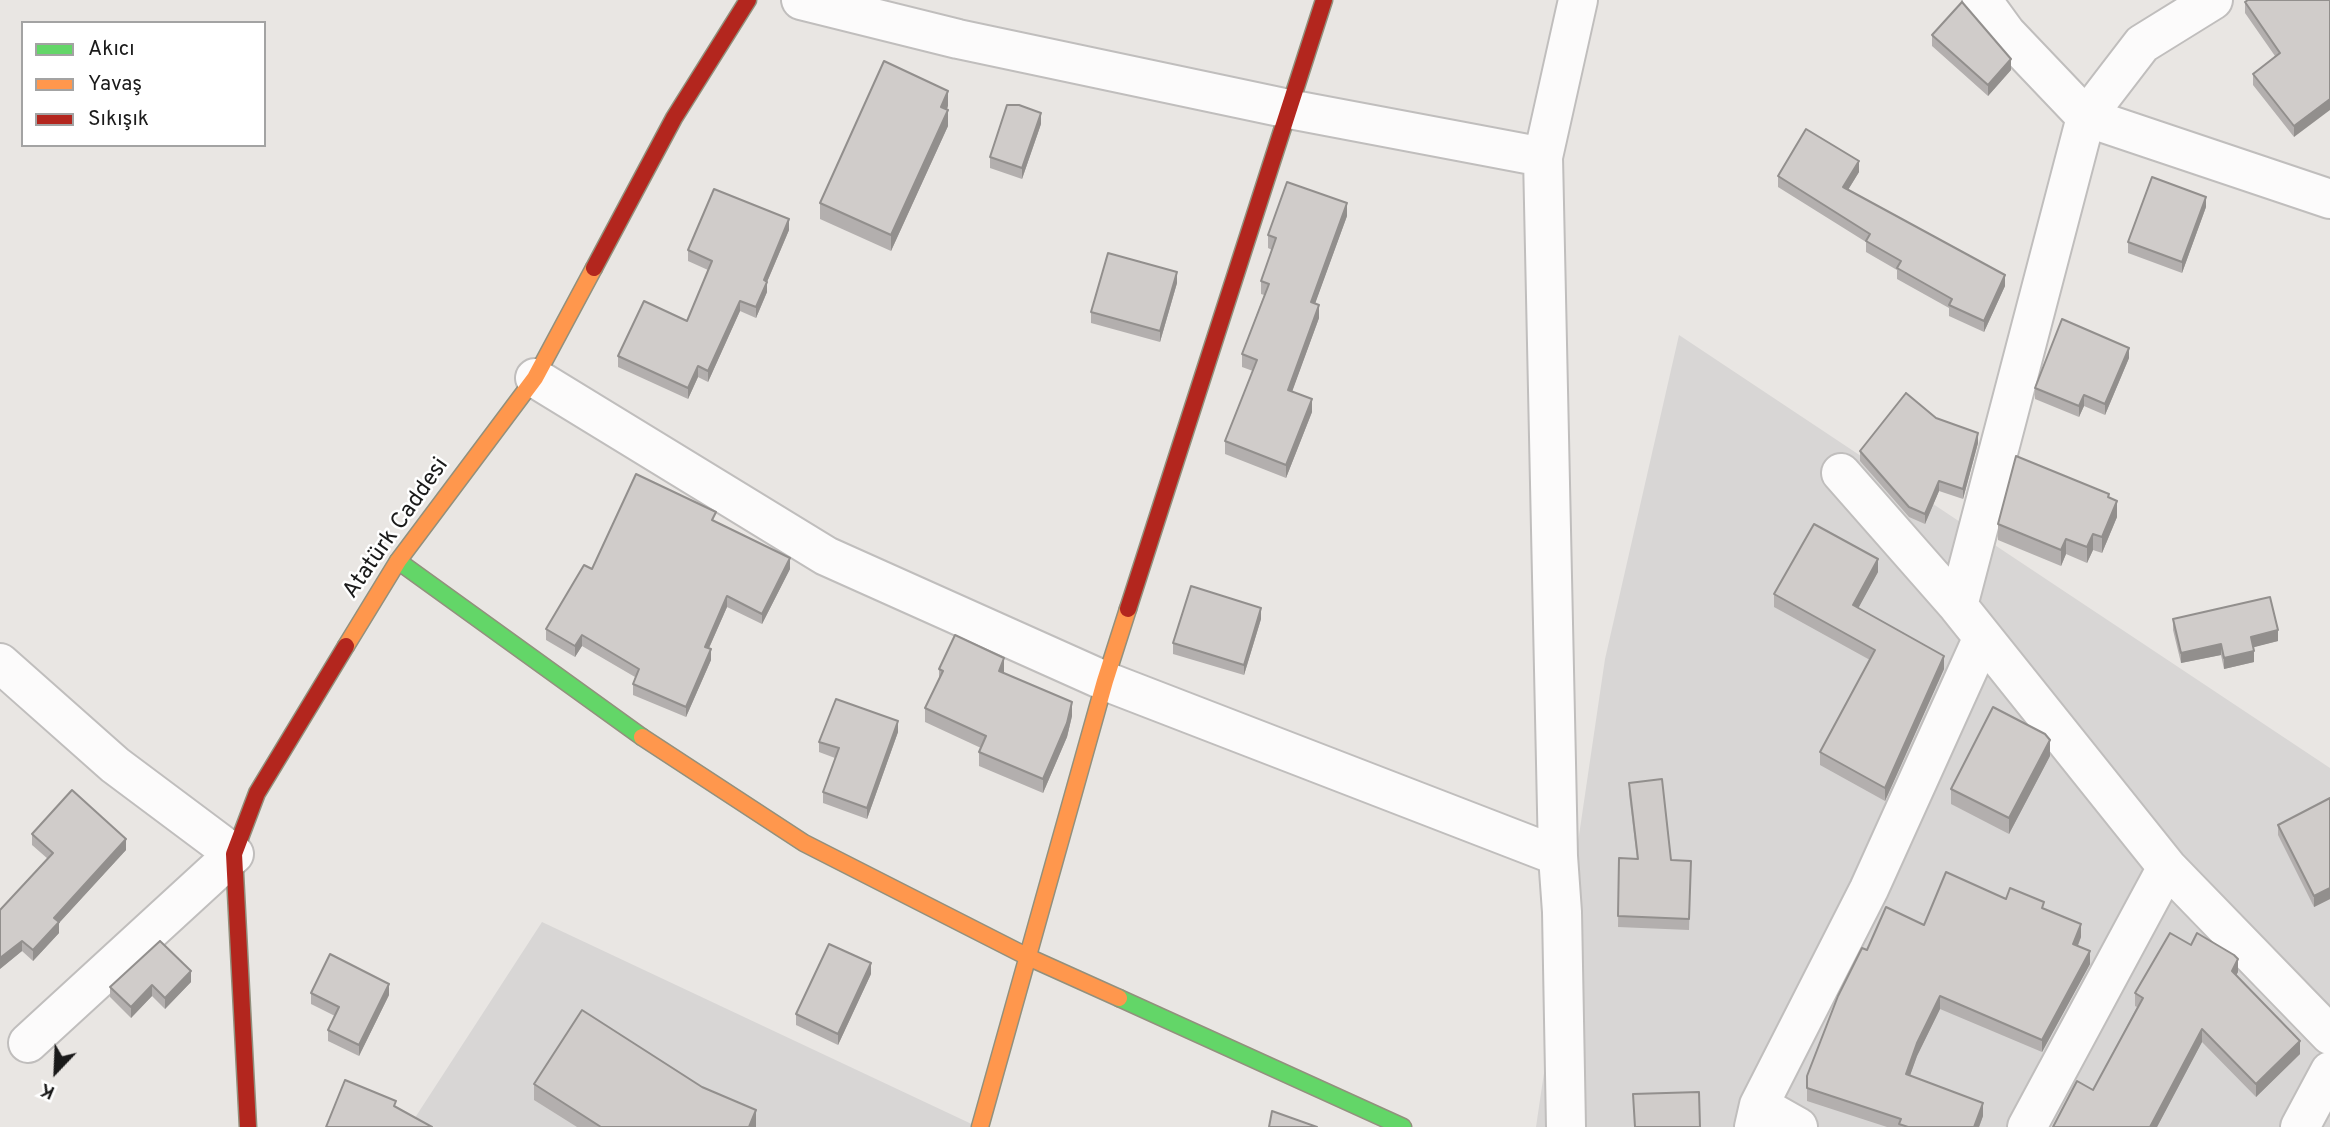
<!DOCTYPE html>
<html>
<head>
<meta charset="utf-8">
<style>
  body { margin:0 }
  #map { position:relative; width:2330px; height:1127px; overflow:hidden; background:#e9e6e3; font-family:Overpass,sans-serif }
  canvas { display:block }
  .legend { position:absolute; left:21px; top:21px; width:245px; height:126px; box-sizing:border-box; background:#fff; border:2px solid #a3a3a3; margin:0; padding:9px 12px; list-style:none; font-size:21px; color:#1a1a1a }
  .legend li { display:flex; align-items:center; gap:14px; height:35px }
  .legend b { width:35px; border:2px solid #a3a3a3 }
  .north { position:absolute; left:21px; top:1036px; width:70px; height:70px; -webkit-text-stroke:5px #fff; paint-order:stroke; rotate:203deg; font-size:19px; font-weight:700; line-height:28px; text-align:center; color:#1a1a1a }
  .north::after { content:''; display:block; margin:auto; width:24px; height:32px; background:#1a1a1a; clip-path:polygon(50% 0,100% 100%,50% 72%,0 100%) }
</style>
</head>
<body>
<div id="map">
<canvas width="2330" height="1127"></canvas>
<ul class="legend">
<li><b style="height:9px;background:#63d668"></b>Akıcı</li>
<li><b style="height:9px;background:#ff974d"></b>Yavaş</li>
<li><b style="height:9px;background:#b3261e"></b>Sıkışık</li>
</ul>
<div class="north">K</div>
</div>
<script>
const context = document.querySelector('canvas').getContext('2d');
context.lineJoin = 'round';
function fill(path, color) {
  context.fillStyle = color;
  context.fill(path, 'evenodd');
}
function toPath(rows) {
  const path = new Path2D();
  for (const r of rows) {
    path.moveTo(r[0], r[1]);
    for (let i = 2; i < r.length; i += 2) path.lineTo(r[i], r[i + 1]);
  }
  return path;
}
function stroke(path, color, width, dash) {
  context.strokeStyle = color;
  context.lineWidth = width;
  context.lineCap = dash ? 'butt' : 'round';
  context.setLineDash(dash || []);
  context.stroke(path);
}
function label(font, color, halo, rows, align = 'center') {
  context.font = font + ' Overpass,sans-serif';
  context.lineWidth = 5;
  context.setLineDash([]);
  context.textBaseline = 'middle';
  context.strokeStyle = halo;
  context.fillStyle = color;
  for (const [text, x, y, turn = 0] of rows) {
    context.save();
    context.translate(x, y);
    context.rotate((+turn || 0) * Math.PI / 180);
    context.textAlign = isNaN(turn) ? turn : align;
    if (halo) context.strokeText(text, 0, 0);
    context.fillText(text, 0, 0);
    context.restore();
  }
}
fill(toPath([
  [1679,335,2330,768,2330,1127,1536,1127,1605,659],
  [542,922,978,1127,409,1127]
]), '#d8d6d5');
const street = toPath([
  [801,0,958,39,1289,109,1543,157],
  [1982,0,2006,33,2086,117,2330,199],
  [535,378,826,556,1105,681,1558,856],
  [1841,473,1958,606,2167,867,2330,1035],
  [1958,606,2086,117,2142,44,2213,0],
  [0,663,115,765,234,854,28,1043],
  [1759,1105,1798,1127],
  [1566,1127,1562,912,1558,856,1543,157,1578,0],
  [1754,1127,1759,1105,1869,889,1982,639],
  [2027,1127,2167,867],
  [2300,1127,2330,1071]
]);
const fast = toPath([
  [398,561,642,737],
  [1119,998,1403,1127]
]);
const slow = toPath([
  [346,646,398,561,535,378,594,268],
  [642,737,804,843,1028,957,1119,998],
  [980,1127,1105,681,1128,609]
]);
const jam = toPath([
  [594,268,674,118,748,0],
  [1128,609,1324,0],
  [248,1127,234,854,257,793,346,646]
]);
stroke(street, '#c0bebd', 42);
stroke(fast, '#92907d', 19);
stroke(slow, '#92907d', 19);
stroke(jam, '#92907d', 19);
stroke(street, '#fcfbfb', 38);
stroke(fast, '#63d668', 16);
stroke(slow, '#ff974d', 16);
stroke(jam, '#b3261e', 16);
fill(toPath([
  [2330,0,2294,137,2253,85,2253,74,2275,56,2245,13,2245,2],
  [1932,35,2011,70,1988,96,1932,46],
  [948,106,947,110,948,126,891,251,820,219,820,203],
  [1041,124,1022,179,990,168,990,157],
  [1859,172,1848,190,2005,286,1984,332,1949,316,1949,308,1897,279,1897,270,1866,252,1866,242,1778,187,1778,176],
  [2206,207,2182,273,2128,253,2128,242],
  [1347,216,1315,303,1319,318,1292,391,1312,412,1286,478,1225,454,1225,441,1253,371,1242,367,1242,354,1264,295,1261,294,1261,281,1272,250,1268,248,1268,235],
  [789,230,767,282,767,292,756,318,740,311,708,382,698,377,688,399,618,367,618,356,687,321,708,270,688,261,688,250],
  [1177,283,1160,342,1091,323,1091,312],
  [2129,358,2105,415,2084,406,2079,417,2035,399,2035,388],
  [1936,418,1978,443,1963,499,1939,491,1925,524,1909,517,1860,461,1860,451],
  [2109,498,2117,517,2102,553,2093,550,2087,563,2066,554,2061,566,1998,540,1998,524],
  [716,522,790,569,762,624,727,607,709,648,711,660,686,717,633,695,633,684,635,677,582,646,575,657,546,640,546,629,592,569],
  [1878,572,1858,608,1944,669,1885,801,1820,765,1820,752,1870,660,1774,607,1774,594],
  [1261,619,1244,675,1173,654,1173,643],
  [2173,619,2278,641,2253,647,2254,662,2224,669,2221,655,2181,663,2173,630],
  [939,669,1004,672,1004,673,1072,716,1067,737,1043,793,979,766,979,752,981,748,925,722,925,708,939,678],
  [898,732,867,819,823,803,823,792,835,758,819,752,819,742],
  [2050,756,2009,834,1951,804,1951,789],
  [1629,783,1671,860,1691,861,1689,930,1618,927,1619,858,1637,859,1629,794],
  [2330,798,2330,899,2314,907,2278,835,2278,825],
  [32,834,126,850,59,923,59,933,33,961,22,951,0,969,48,859,32,845],
  [2006,899,2044,909,2081,937,2078,946,2090,964,2042,1052,1940,1009,1917,1056,1910,1075,1983,1116,1979,1127,1887,1127,1807,1101,1807,1076,1867,950,1924,925],
  [2238,972,2236,975,2300,1054,2256,1097,2202,1042,2157,1127,2053,1127,2093,1090,2137,1007,2135,1006,2135,993],
  [871,974,838,1045,796,1025,796,1014],
  [191,982,165,1009,152,996,131,1018,110,997,110,987],
  [311,993,389,995,359,1056,328,1041,328,1030,335,1016,311,1004],
  [534,1084,756,1126,756,1127,577,1127,534,1100]
]), '#b3afae');
fill(toPath([
  [2011,59,2011,70,1988,96,1988,85],
  [948,91,948,106,941,122,941,107],
  [2330,99,2330,110,2294,137,2294,126],
  [948,110,948,126,891,251,891,235],
  [1041,113,1041,124,1022,179,1022,168],
  [1859,161,1859,172,1843,198,1843,187],
  [2206,197,2206,207,2182,273,2182,262],
  [1347,203,1347,216,1311,315,1311,302],
  [789,219,789,230,767,282,767,292,756,318,756,307,764,280],
  [1177,272,1177,283,1160,342,1160,331],
  [2005,275,2005,286,1984,332,1984,321],
  [740,301,740,311,708,382,708,371],
  [1319,305,1319,318,1288,403,1288,390],
  [2129,348,2129,358,2105,415,2105,404],
  [698,366,698,377,688,399,688,388],
  [2084,395,2084,406,2079,417,2079,406],
  [1312,399,1312,412,1286,478,1286,465],
  [1978,433,1978,443,1963,499,1963,489],
  [1939,481,1939,491,1925,524,1925,514],
  [2117,501,2117,517,2102,553,2102,537],
  [2093,534,2093,550,2087,563,2087,547],
  [2066,539,2066,554,2061,566,2061,550],
  [790,558,790,569,762,624,762,614],
  [1878,559,1878,572,1853,618,1853,605],
  [727,596,727,607,705,657,705,647],
  [1261,608,1261,619,1244,675,1244,665],
  [2278,630,2278,641,2251,648,2251,637],
  [582,635,582,646,575,657,575,646],
  [2221,644,2221,655,2181,663,2181,653],
  [711,649,711,660,686,717,686,707],
  [2254,651,2254,662,2224,669,2224,658],
  [1944,656,1944,669,1885,801,1885,788],
  [1004,658,1004,672,999,685,999,671],
  [1072,702,1072,716,1067,737,1043,793,1043,779],
  [898,721,898,732,867,819,867,808],
  [2050,740,2050,756,2009,834,2009,818],
  [126,839,126,850,59,923,59,933,33,961,33,950,54,918],
  [2330,888,2330,899,2314,907,2314,896],
  [2081,924,2081,937,2073,957,2073,944],
  [22,941,22,951,0,969,0,958],
  [2090,951,2090,964,2042,1052,2042,1040],
  [2238,959,2238,972,2232,983,2232,971],
  [871,963,871,974,838,1045,838,1034],
  [191,971,191,982,165,1009,165,998],
  [389,984,389,995,359,1056,359,1045],
  [152,985,152,996,131,1018,131,1007],
  [1940,996,1940,1009,1917,1056,1906,1087,1906,1074,1917,1043],
  [2202,1029,2202,1042,2157,1127,2150,1127],
  [2300,1041,2300,1054,2256,1097,2256,1084],
  [1983,1103,1983,1116,1979,1127,1974,1127],
  [756,1110,756,1127,749,1127]
]), '#928f8d');
const building = toPath([
  [2248,0,2330,0,2330,99,2294,126,2253,74,2280,53,2245,2,2248,0],
  [1962,2,2011,59,1988,85,1932,35,1962,2],
  [884,61,948,91,941,107,948,110,891,235,820,203,884,61],
  [1007,105,1019,105,1041,113,1022,168,990,157,1007,105],
  [1806,129,1859,161,1843,187,2005,275,1984,321,1949,305,1952,299,1897,268,1901,261,1866,241,1870,234,1778,176,1806,129],
  [2152,177,2206,197,2182,262,2128,242,2152,177],
  [1287,182,1347,203,1311,302,1319,305,1288,390,1312,399,1286,465,1225,441,1257,360,1242,354,1269,284,1261,281,1276,238,1268,235,1287,182],
  [714,189,789,219,764,280,767,282,756,307,740,301,708,371,698,366,688,388,618,356,644,301,687,321,712,261,688,250,714,189],
  [1108,253,1177,272,1160,331,1091,312,1108,253],
  [2062,319,2129,348,2105,404,2084,395,2079,406,2035,388,2062,319],
  [1906,393,1936,418,1978,433,1963,489,1939,481,1925,514,1909,507,1860,451,1906,393],
  [2016,456,2109,494,2108,497,2117,501,2102,537,2093,534,2087,547,2066,539,2061,550,1998,524,2016,456],
  [636,474,716,512,712,520,790,558,762,614,727,596,705,647,711,649,686,707,633,684,639,669,582,635,575,646,546,629,584,565,592,569,636,474],
  [1814,524,1878,559,1853,605,1944,656,1885,788,1820,752,1875,650,1774,594,1814,524],
  [1191,586,1261,608,1244,665,1173,643,1191,586],
  [2270,597,2278,630,2251,637,2254,651,2224,658,2221,644,2181,653,2173,619,2270,597],
  [955,635,1004,658,999,671,1072,702,1067,723,1043,779,979,752,986,736,925,708,943,671,939,669,955,635],
  [836,699,898,721,867,808,823,792,839,748,819,742,836,699],
  [1993,707,2045,734,2050,740,2009,818,1951,789,1993,707],
  [1662,779,1671,860,1691,861,1689,919,1618,916,1619,858,1638,859,1629,783,1662,779],
  [72,790,126,839,54,918,59,922,33,950,22,941,0,958,0,910,53,853,32,834,72,790],
  [2330,798,2330,888,2314,896,2278,825,2330,798],
  [1946,872,2006,899,2010,888,2044,902,2042,908,2081,924,2073,944,2090,951,2042,1040,1940,996,1917,1043,1906,1074,1983,1103,1974,1127,1908,1127,1899,1124,1901,1119,1807,1088,1807,1076,1838,996,1862,948,1867,950,1886,907,1924,925,1946,872],
  [2170,933,2191,945,2197,933,2234,955,2238,959,2232,971,2300,1041,2256,1084,2202,1029,2150,1127,2053,1127,2077,1081,2093,1090,2143,998,2135,993,2170,933],
  [160,941,191,971,165,998,152,985,131,1007,110,987,160,941],
  [829,944,871,963,838,1034,796,1014,829,944],
  [330,954,389,984,359,1045,328,1030,339,1007,311,993,330,954],
  [582,1010,702,1087,756,1110,749,1127,601,1127,534,1084,582,1010],
  [345,1080,396,1101,394,1106,432,1127,326,1127,345,1080],
  [1699,1092,1700,1127,1635,1127,1633,1094,1699,1092],
  [1272,1111,1317,1127,1269,1127,1272,1111]
]);
fill(building, '#d0ccca');
stroke(building, '#928f8d', 2);
label('23px', '#1a1a1a', '#fff', [
  ["Atatürk Caddesi",397,529,-55]
]);
</script>
</body>
</html>
